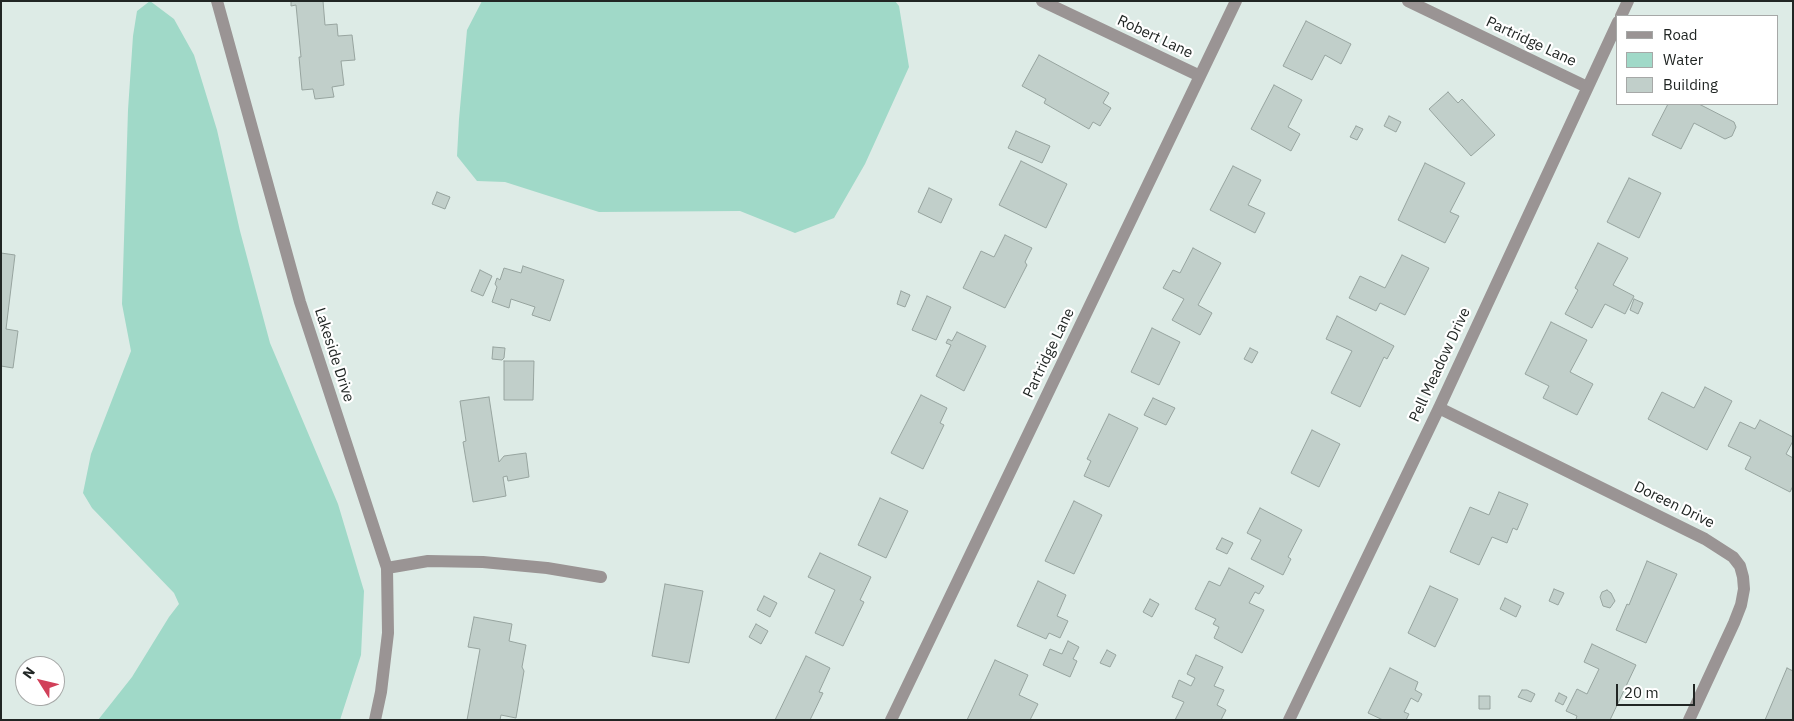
<!DOCTYPE html>
<html>
<head>
<meta charset="utf-8">
<style>
  body { margin:0 }
  #map { position:relative; width:1794px; height:721px; overflow:hidden; background:#ddebe6; font-family:"IBM Plex Sans",sans-serif }
  canvas { display:block }
  .frame { position:absolute; inset:0; border:2px solid #212624; pointer-events:none }
  .legend { position:absolute; left:1616px; top:15px; width:162px; height:90px; box-sizing:border-box; background:#fff; border:1px solid #a6a8a7; margin:0; padding:6px 9px; list-style:none; font-size:15px; color:#212624 }
  .legend li { display:flex; align-items:center; gap:10px; height:25px }
  .legend b { width:25px; border:1px solid #a6a8a7 }
  .north { position:absolute; left:15px; top:656px; width:50px; height:50px; box-sizing:border-box; background:#fff; border:1px solid #a6a8a7; border-radius:50%; rotate:306deg; font-size:14px; font-weight:700; line-height:20px; text-align:center; color:#212624 }
  .north::after { content:''; display:block; margin:auto; width:18px; height:22px; background:#d14059; clip-path:polygon(50% 0,100% 100%,50% 72%,0 100%) }
  .scale { position:absolute; left:1616px; top:684px; width:79px; height:22px; box-sizing:border-box; border:2px solid #212624; border-top:0; padding-left:6px; font-size:15px; line-height:18px; white-space:nowrap; color:#212624; -webkit-text-stroke:4px #fff; paint-order:stroke }
</style>
</head>
<body>
<div id="map">
<canvas width="1794" height="721"></canvas>
<div class="frame"></div>
<ul class="legend">
<li><b style="height:6px;background:#9a9494"></b>Road</li>
<li><b style="height:14px;background:#a0d9c8"></b>Water</li>
<li><b style="height:14px;background:#c1cfca"></b>Building</li>
</ul>
<div class="north">N</div>
<div class="scale">20 m</div>
</div>
<script>
const context = document.querySelector('canvas').getContext('2d');
context.lineJoin = 'round';
function fill(path, color) {
  context.fillStyle = color;
  context.fill(path, 'evenodd');
}
function toPath(rows) {
  const path = new Path2D();
  for (const r of rows) {
    path.moveTo(r[0], r[1]);
    for (let i = 2; i < r.length; i += 2) path.lineTo(r[i], r[i + 1]);
  }
  return path;
}
function stroke(path, color, width, dash) {
  context.strokeStyle = color;
  context.lineWidth = width;
  context.lineCap = dash ? 'butt' : 'round';
  context.setLineDash(dash || []);
  context.stroke(path);
}
function label(font, color, halo, rows, align = 'center') {
  context.font = font + ' "IBM Plex Sans",sans-serif';
  context.lineWidth = 4.5;
  context.setLineDash([]);
  context.textBaseline = 'middle';
  context.strokeStyle = halo;
  context.fillStyle = color;
  for (const [text, x, y, turn = 0] of rows) {
    context.save();
    context.translate(x, y);
    context.rotate((+turn || 0) * Math.PI / 180);
    context.textAlign = isNaN(turn) ? turn : align;
    if (halo) context.strokeText(text, 0, 0);
    context.fillText(text, 0, 0);
    context.restore();
  }
}
fill(toPath([
  [150,1,174,19,194,55,217,130,240,231,270,343,338,504,364,591,361,655,340,720,98,720,132,677,169,617,179,604,174,593,92,508,83,493,91,454,131,351,122,304,128,110,133,36,137,11],
  [482,1,895,1,899,6,909,67,865,164,834,218,795,233,740,211,599,212,505,182,477,181,457,156,459,119,467,30]
]), '#a0d9c8');
const building = toPath([
  [291,1,323,1,325,25,337,24,338,36,352,35,355,60,341,61,344,85,332,87,334,97,315,99,313,89,302,90,299,57,301,57,296,5,291,6,291,1],
  [1306,21,1351,44,1341,64,1325,55,1312,80,1283,66,1306,21],
  [1039,55,1109,93,1103,103,1111,108,1100,126,1093,122,1089,129,1044,103,1046,99,1022,86,1039,55],
  [1274,85,1302,100,1288,127,1300,134,1291,151,1251,129,1274,85],
  [1448,92,1458,103,1462,99,1495,135,1471,156,1429,109,1448,92],
  [1668,104,1699,104,1734,122,1736,127,1732,136,1725,139,1694,123,1681,149,1652,135,1668,104],
  [1389,116,1401,122,1396,132,1384,126,1389,116],
  [1356,126,1363,129,1357,140,1350,137,1356,126],
  [1016,131,1050,146,1042,163,1008,148,1016,131],
  [1021,161,1067,184,1046,228,999,205,1021,161],
  [1425,163,1465,183,1450,212,1459,216,1445,243,1398,220,1425,163],
  [1233,166,1261,180,1248,205,1265,213,1255,233,1210,210,1233,166],
  [1629,178,1661,193,1639,238,1607,222,1629,178],
  [929,188,952,199,941,223,918,212,929,188],
  [437,192,450,197,445,209,432,204,437,192],
  [1005,235,1032,248,1025,262,1027,265,1005,308,963,288,981,251,994,257,1005,235],
  [1598,243,1628,258,1613,285,1634,296,1625,314,1605,304,1592,328,1565,314,1578,290,1575,288,1598,243],
  [1193,248,1221,263,1198,305,1212,313,1200,335,1172,320,1184,299,1163,288,1173,270,1180,273,1193,248],
  [1,253,15,255,6,329,18,331,13,368,1,366,1,253],
  [1402,255,1429,268,1405,315,1380,303,1376,311,1349,298,1360,276,1385,288,1402,255],
  [523,266,564,280,550,321,532,315,535,307,511,299,509,308,492,302,497,287,495,284,497,278,500,280,504,268,521,273,523,266],
  [480,270,492,276,483,296,471,291,480,270],
  [901,291,910,295,905,307,897,304,901,291],
  [927,296,951,307,936,340,912,330,927,296],
  [1634,299,1643,303,1638,314,1630,310,1634,299],
  [1337,316,1394,346,1387,359,1384,357,1360,407,1331,393,1352,351,1326,339,1337,316],
  [1551,322,1587,340,1570,372,1593,384,1577,415,1543,398,1549,386,1525,374,1551,322],
  [1152,328,1180,342,1159,385,1131,372,1152,328],
  [957,332,986,346,964,391,936,376,951,345,946,343,948,339,952,341,957,332],
  [493,347,505,348,504,358,502,360,492,359,493,347],
  [1250,348,1258,352,1252,363,1244,359,1250,348],
  [504,361,534,361,533,400,504,400,504,361],
  [1705,387,1732,401,1707,450,1648,419,1662,392,1694,408,1705,387],
  [921,395,947,408,940,423,944,425,923,469,891,453,921,395],
  [489,397,499,462,504,456,526,453,529,477,508,481,507,476,503,477,506,496,473,502,463,442,466,441,460,401,489,397],
  [1153,398,1175,408,1166,425,1144,415,1153,398],
  [1109,414,1138,428,1109,487,1084,476,1091,461,1087,459,1109,414],
  [1760,420,1793,437,1793,441,1786,454,1793,458,1793,486,1790,492,1745,469,1751,457,1728,446,1740,422,1755,429,1760,420],
  [1312,430,1340,444,1319,487,1291,473,1312,430],
  [1499,492,1528,504,1517,530,1513,528,1507,543,1492,537,1479,565,1450,552,1470,507,1489,515,1499,492],
  [880,498,908,511,886,558,858,545,880,498],
  [1074,501,1102,515,1074,574,1045,561,1074,501],
  [1260,508,1302,530,1288,557,1291,559,1283,575,1251,559,1261,540,1247,533,1260,508],
  [1222,538,1233,543,1227,554,1216,549,1222,538],
  [820,553,871,577,860,600,864,602,843,646,815,633,835,590,808,577,820,553],
  [1647,561,1677,574,1646,643,1616,630,1627,604,1629,605,1647,561],
  [1229,568,1264,586,1259,594,1255,592,1249,603,1264,610,1242,653,1214,638,1219,627,1213,624,1216,619,1195,609,1209,581,1220,586,1229,568],
  [1038,581,1066,595,1057,616,1068,621,1060,638,1049,633,1046,639,1017,626,1038,581],
  [665,584,703,591,689,663,652,656,665,584],
  [1430,586,1458,599,1435,647,1408,633,1430,586],
  [1554,589,1564,593,1558,605,1549,601,1554,589],
  [1607,590,1611,593,1615,601,1610,608,1603,606,1600,597,1602,592,1607,590],
  [764,596,777,603,770,617,757,610,764,596],
  [1505,598,1521,606,1516,617,1500,609,1505,598],
  [1150,599,1159,604,1152,617,1143,612,1150,599],
  [474,617,512,624,509,641,526,645,522,667,524,671,516,718,501,715,500,720,467,720,480,649,468,647,474,617],
  [756,624,768,631,761,644,749,637,756,624],
  [1068,641,1079,647,1073,659,1077,661,1070,677,1043,665,1050,649,1062,654,1068,641],
  [1592,644,1636,665,1610,720,1578,720,1576,719,1577,716,1566,711,1577,689,1587,694,1599,669,1584,662,1592,644],
  [1107,650,1116,655,1110,667,1100,663,1107,650],
  [1196,655,1223,667,1214,686,1224,690,1217,705,1226,710,1221,720,1175,720,1184,702,1172,697,1179,680,1191,686,1195,678,1187,674,1196,655],
  [806,656,830,668,819,692,823,693,810,720,775,720,806,656],
  [995,660,1028,675,1019,695,1038,704,1030,720,967,720,995,660],
  [1390,668,1418,682,1415,690,1422,694,1418,702,1411,698,1404,712,1409,714,1406,720,1383,720,1368,713,1390,668],
  [1787,668,1793,671,1793,720,1765,720,1787,668],
  [1522,690,1527,690,1535,694,1531,702,1518,697,1522,690],
  [1559,693,1567,697,1563,705,1555,701,1559,693],
  [1479,696,1490,696,1490,709,1479,709,1479,696]
]);
fill(building, '#c1cfca');
stroke(building, '#97a49f', 1);
stroke(toPath([
  [217,1,300,302,387,568,388,633,381,692,375,720],
  [1042,1,1200,76],
  [1408,1,1587,87],
  [1621,16,1628,1],
  [1439,408,1705,539,1733,557,1740,566,1743,577,1744,589,1741,605,1734,623,1689,720],
  [387,568,428,561,483,562,547,568,601,577],
  [891,720,1236,1],
  [1289,720,1439,408,1618,22]
]), '#9a9494', 12);
label('15px', '#212624', '#fff', [
  ["Robert Lane",1155,37,25],
  ["Partridge Lane",1531,42,25],
  ["Partridge Lane",1049,353,-64],
  ["Lakeside Drive",334,355,72],
  ["Pell Meadow Drive",1440,365,-65],
  ["Doreen Drive",1674,505,26]
]);
</script>
</body>
</html>
